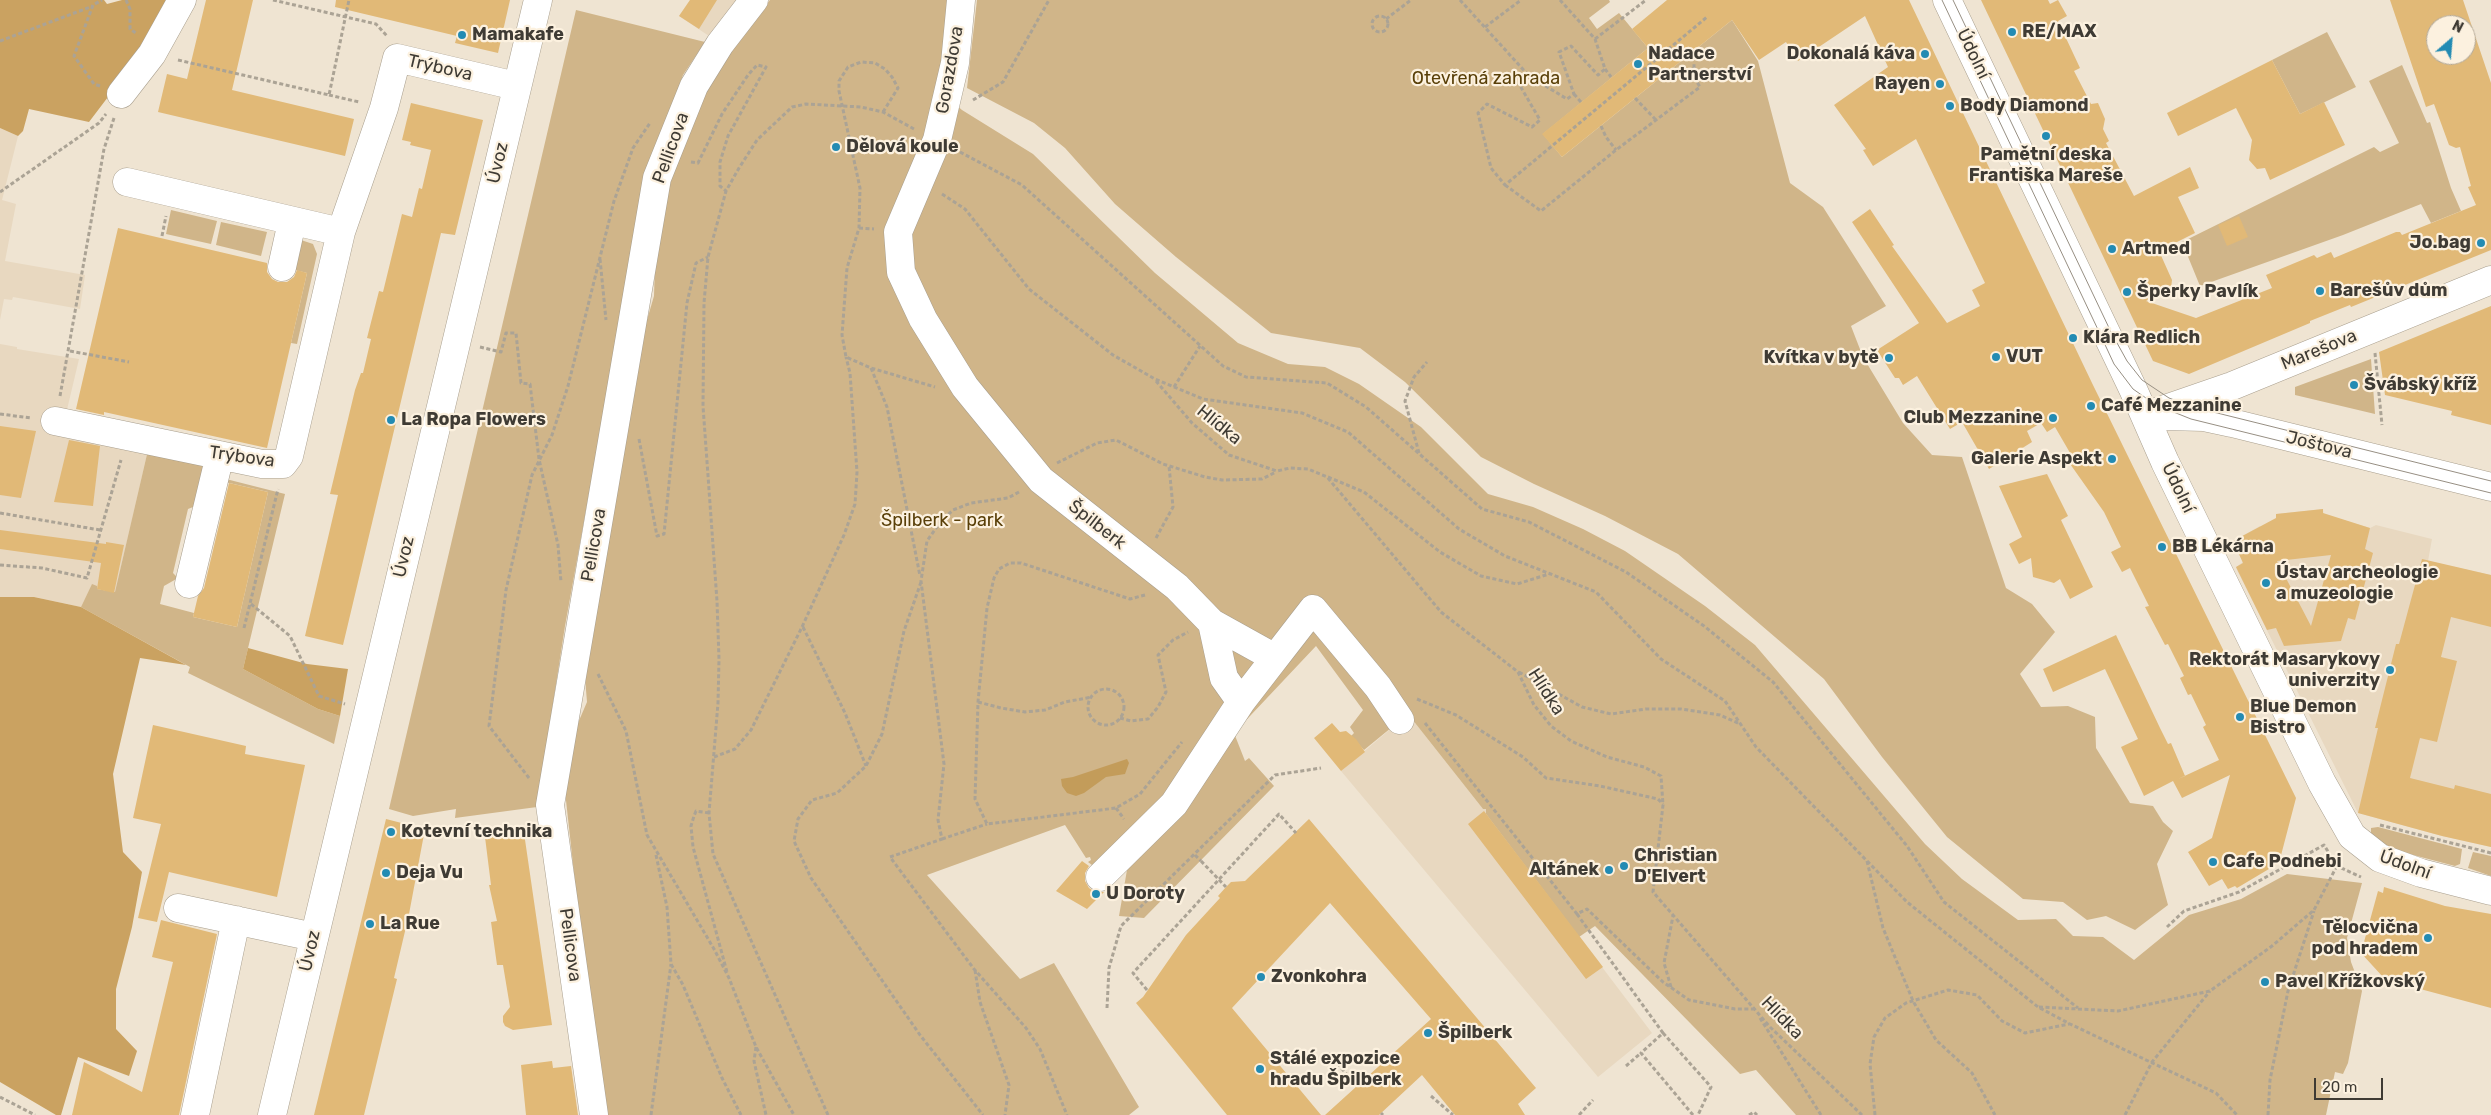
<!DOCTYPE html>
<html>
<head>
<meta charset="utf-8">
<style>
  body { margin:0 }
  #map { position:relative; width:2491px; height:1115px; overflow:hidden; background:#efe4d2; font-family:Rubik,sans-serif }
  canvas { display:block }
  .north { position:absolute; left:2426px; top:15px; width:50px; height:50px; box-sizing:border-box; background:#fcf1df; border:1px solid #b0a89b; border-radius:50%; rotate:27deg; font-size:14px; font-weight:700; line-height:20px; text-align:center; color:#3f3b34 }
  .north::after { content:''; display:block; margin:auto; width:18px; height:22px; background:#238bb3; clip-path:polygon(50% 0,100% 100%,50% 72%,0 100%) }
  .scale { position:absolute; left:2314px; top:1078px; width:69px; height:22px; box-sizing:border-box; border:2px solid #3f3b34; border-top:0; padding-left:6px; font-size:15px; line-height:18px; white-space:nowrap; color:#3f3b34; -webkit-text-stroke:4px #fcf1df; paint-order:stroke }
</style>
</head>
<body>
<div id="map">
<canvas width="2491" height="1115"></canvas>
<div class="north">N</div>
<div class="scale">20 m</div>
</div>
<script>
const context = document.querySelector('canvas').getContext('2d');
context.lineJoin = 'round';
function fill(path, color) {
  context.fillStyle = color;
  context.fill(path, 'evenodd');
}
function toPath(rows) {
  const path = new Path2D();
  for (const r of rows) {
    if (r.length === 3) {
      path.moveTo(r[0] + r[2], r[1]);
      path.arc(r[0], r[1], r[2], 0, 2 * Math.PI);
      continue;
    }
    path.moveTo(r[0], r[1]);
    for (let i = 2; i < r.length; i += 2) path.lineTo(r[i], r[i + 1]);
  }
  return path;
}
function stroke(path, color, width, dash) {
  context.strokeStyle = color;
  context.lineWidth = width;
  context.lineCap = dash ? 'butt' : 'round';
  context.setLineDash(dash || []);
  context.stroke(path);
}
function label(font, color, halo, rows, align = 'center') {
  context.font = font + ' Rubik,sans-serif';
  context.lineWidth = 4.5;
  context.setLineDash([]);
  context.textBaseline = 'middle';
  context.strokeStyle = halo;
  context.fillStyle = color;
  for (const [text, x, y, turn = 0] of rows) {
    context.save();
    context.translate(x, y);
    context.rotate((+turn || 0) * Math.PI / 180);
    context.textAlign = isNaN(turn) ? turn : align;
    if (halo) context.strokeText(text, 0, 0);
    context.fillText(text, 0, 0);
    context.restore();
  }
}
fill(toPath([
  [690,0,737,0,709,36,679,16],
  [0,128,18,136,2,200,16,204,5,261,85,275,80,309,13,297,12,300,4,299,0,320],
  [0,344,17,347,17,349,79,359,66,414,148,450,115,593,97,589,92,585,81,607,34,597,0,597],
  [2323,509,2324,517,2340,519,2370,528,2376,525,2432,539,2428,561,2491,575,2491,847,2442,836,2358,813,2237,570,2236,567,2243,562,2233,541,2260,526,2261,529,2276,521,2276,514],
  [1408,714,1483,809,1486,809,1486,814,1652,1033,1598,1077,1341,771]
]), '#e8d8c0');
fill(toPath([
  [770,0,953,0,940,91,962,110,1033,154,1155,273,1238,343,1288,364,1325,367,1359,384,1421,427,1488,494,1533,507,1583,529,1625,551,1705,606,1755,645,1925,844,1962,879,2018,920,2056,919,2073,936,2103,937,2134,960,2189,915,2241,899,2287,874,2362,883,2347,938,2351,962,2362,991,2348,1063,2343,1074,2335,1072,2326,1115,1796,1115,1756,1070,1740,1074,1595,926,1579,937,1486,814,1486,809,1483,809,1408,714,1364,750,1351,736,1354,733,1350,727,1363,710,1316,646,1234,733,1245,761,1249,758,1274,786,1144,918,1119,916,1127,870,1110,885,1091,868,1092,865,1088,862,1091,860,1090,857,1086,858,1065,825,927,875,1020,979,1054,963,1139,1107,1129,1115,604,1115,581,937,564,782,569,744,587,702,584,665,642,337,654,296,655,264,669,187,679,153,707,90,735,45],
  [977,0,1609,0,1610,2,1589,18,1597,29,1619,13,1648,48,1543,134,1562,157,1732,20,1758,61,1790,183,1823,207,1886,306,1851,326,1863,357,1903,423,1932,455,1962,457,2006,588,2032,604,2055,632,2020,674,2041,707,2068,706,2095,717,2096,748,2130,803,2153,806,2163,822,2173,831,2157,864,2168,905,2135,930,2106,916,2087,920,2063,902,2023,899,1947,837,1882,757,1824,679,1678,554,1605,516,1534,484,1481,457,1405,382,1360,348,1271,333,1176,257,1115,204,1065,148,1034,123,967,88],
  [576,10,705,42,683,75,647,173,565,626,537,807,455,818,456,809,413,816,389,809],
  [2327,32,2356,87,2300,114,2272,60],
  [2402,65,2427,123,2430,122,2451,188,2461,211,2431,223,2421,204,2343,235,2200,286,2182,242,2374,147,2380,152,2399,143,2369,81],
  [171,210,217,221,211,244,166,234],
  [221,222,267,232,261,256,216,245],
  [301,240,313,244,317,254,297,344,291,343,307,273,291,269],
  [2371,359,2375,414,2295,395,2295,387],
  [148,450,206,461,198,505,188,509,173,573,178,578,164,586,160,604,194,613,193,617,237,627,268,492,225,482,226,479,285,494,243,669,318,709,340,716,334,744,188,673,190,667,81,607,92,584,97,586,97,589,115,592],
  [2378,827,2462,849,2460,864,2455,866,2398,851,2375,839,2371,833,2371,828],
  [2473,852,2491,856,2491,876,2468,868]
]), '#d0b589');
fill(toPath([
  [0,0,104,0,107,4,122,0,172,0,149,43,89,122,29,109,23,131,18,136,0,128],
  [0,597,34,597,81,607,186,665,140,658,113,774,123,852,142,872,132,927,116,989,116,1029,137,1051,129,1076,78,1057,61,1115,56,1115,0,1082],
  [248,648,307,664,348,669,340,716,318,709,243,669]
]), '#caa261');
fill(toPath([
  [1127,759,1129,763,1125,774,1106,777,1084,793,1076,796,1067,793,1062,786,1061,779,1073,777]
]), '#c39c5a');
fill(toPath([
  [206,0,253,0,232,90,354,119,345,156,158,112,167,74,187,79],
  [336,0,510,0,498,53,455,43,457,36,335,7],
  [690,0,717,0,699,29,679,16],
  [1667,0,1909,0,2092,383,2296,798,2279,863,2237,888,2235,886,2228,889,2222,879,2209,886,2188,852,2212,838,2230,775,2182,798,2173,781,2144,796,2121,747,2138,739,2105,669,2053,692,2043,669,2116,635,2160,728,2168,744,2171,743,2185,776,2178,779,2219,760,2203,727,2206,725,2191,694,2188,695,2180,678,2184,676,2168,644,2165,645,2145,607,2149,606,2130,568,2122,572,2111,552,2121,547,2104,512,2068,461,2073,458,2055,427,2047,432,2041,423,2027,431,2032,442,1989,469,1962,422,1950,429,1917,376,1903,385,1899,378,1895,378,1877,350,1919,323,1852,222,1870,209,1894,245,1892,246,1947,323,1980,306,1972,290,1985,283,1916,139,1873,166,1863,150,1866,149,1834,105,1888,67,1865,16,1798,61,1786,42,1759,60,1732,20,1562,157,1542,134,1648,48,1632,29],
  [1981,0,2048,0,2050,4,2058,0,2067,16,2058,21,2080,68,2074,71,2091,104,2098,103,2105,119,2103,129,2109,141,2106,143,2134,196,2190,167,2199,188,2178,197,2195,233,2159,251,2172,280,2171,288,2146,301,2196,318,2272,288,2266,275,2314,255,2317,258,2331,252,2334,258,2396,232,2400,232,2402,235,2476,205,2468,187,2471,186,2460,147,2456,148,2449,145,2434,104,2426,107,2390,0,2463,0,2491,83,2491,250,2351,307,2350,305,2310,321,2310,323,2189,374,2153,361],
  [2436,25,2466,25,2466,55,2436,55],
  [2272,60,2300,114,2324,102,2345,145,2270,180,2265,168,2257,169,2249,160,2252,140,2236,108,2178,136,2167,113],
  [411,103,483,120,455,235,441,233,343,645,305,636,338,495,330,494,355,390,361,373,363,373,371,339,367,338,379,291,383,292,402,214,412,217,419,188,422,189,431,150,410,145,411,142,402,140],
  [2239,216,2248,237,2227,246,2218,225],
  [118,228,267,263,267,272,272,279,278,282,287,282,294,277,297,270,307,273,267,448,104,412,104,415,76,409],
  [2491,306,2491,425,2451,415,2452,411,2385,395,2379,352],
  [0,426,36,431,21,498,0,495],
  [69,440,100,446,93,506,54,502],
  [2047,474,2068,516,2061,520,2093,587,2070,599,2060,579,2054,583,2033,577,2031,558,2019,564,2009,544,2022,537,1999,486],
  [229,483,268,492,237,627,193,617,198,596,204,588],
  [2323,509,2323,513,2370,528,2365,549,2373,553,2355,620,2348,618,2341,641,2284,646,2276,628,2267,630,2236,567,2243,563,2233,541,2276,518,2276,514],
  [2331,555,2311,626,2277,561],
  [0,530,106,544,106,542,124,545,114,593,97,589,101,563,0,549],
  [2422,559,2491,575,2491,627,2451,617,2441,657,2457,661,2437,742,2420,738,2410,778,2454,789,2455,785,2491,794,2491,847,2442,836,2358,813,2378,728,2375,728,2396,644,2399,644],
  [1332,723,1340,732,1346,731,1356,739,1365,752,1341,771,1314,738],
  [153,725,246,746,245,754,305,765,277,897,169,872,157,922,138,918,161,824,133,818],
  [1484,811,1603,967,1586,979,1468,824],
  [386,819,425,829,409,914,411,917,409,925,406,927,394,978,397,979,364,1115,314,1115],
  [1309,819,1536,1088,1518,1104,1525,1115,1455,1115,1422,1075,1379,1115,1325,1115,1431,1019,1330,903,1232,1008,1321,1115,1227,1115,1136,1003,1143,997,1186,935,1220,898,1218,896,1226,887,1231,882,1245,881],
  [523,826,552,1025,513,1030,505,1026,503,1022,503,1016,510,1007,503,965,497,965,491,922,497,921,489,885,491,885,485,837,492,836,491,831],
  [1082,861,1089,866,1085,873,1085,881,1089,888,1095,892,1104,892,1087,909,1056,891],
  [2384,887,2445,906,2491,914,2491,1008,2383,979,2383,977,2361,953,2378,891,2383,893],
  [161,920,217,934,179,1115,72,1115,84,1062,142,1092,173,962,152,957],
  [552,1061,553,1068,571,1066,578,1115,526,1115,521,1065]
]), '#e1b977');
const minor = toPath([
  [961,0,955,63,937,140,898,232,901,272,923,319,965,387,1041,480,1177,587,1212,623,1224,678,1241,702],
  [1947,0,2133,389,2165,462,2322,783,2352,836,2380,858,2421,873,2491,891],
  [121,94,152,54,182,0],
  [127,182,341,232],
  [282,267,292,222],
  [2145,416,2232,386,2491,280],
  [2166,416,2204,417,2232,423,2491,487],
  [55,421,262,464,283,464,289,456,341,232,384,108,397,58,516,86],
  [189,584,220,455],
  [1212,623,1275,658,1313,609,1378,687,1400,720],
  [1100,877,1174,804,1241,702,1275,658],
  [178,908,314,937],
  [195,1115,236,920],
  [594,1115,550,805,657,178,694,86,720,44,754,0]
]);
const major = toPath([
  [272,1115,538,0]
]);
stroke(minor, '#a99f8e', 29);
stroke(major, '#a99f8e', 29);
stroke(toPath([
  [126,0,130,9,130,29,136,33],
  [273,0,376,24,387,36],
  [1460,0,1529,76],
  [1560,0,1595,39,1605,69,1598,75,1571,46,1559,52,1574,94,1567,99,1529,76,1519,84,1540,120,1532,127,1487,104,1478,113,1491,168,1505,185,1707,17],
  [1380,24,8],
  [1386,19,1411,0],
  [1485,27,1521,0],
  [1595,39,1646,0],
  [0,41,93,6],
  [178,60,329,95,349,0],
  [1605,69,1611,77],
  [100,86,94,84,74,56,93,5,102,0],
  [1574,94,1581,102],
  [329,95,359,102],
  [1635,98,1656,120],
  [973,100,1003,82,1049,0],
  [883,112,898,88,892,77,885,69,875,63,861,62,848,67,839,81,839,91,860,188,859,228,847,268,842,335,846,357,871,368,935,387],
  [1601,126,1606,137,1616,150],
  [960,152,1022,185,1223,366,1246,377,1327,383,1366,407,1482,509,1529,522,1626,572,1704,626,1773,682,1907,846,1944,902,2078,1008],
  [691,162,698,163,722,114,748,75,757,65,766,67,728,136,720,162,720,186,726,191],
  [1505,185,1541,211,1616,150,1700,87,1694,77,1694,64],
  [0,192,99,123,106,114],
  [942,194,965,209,1029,289,1113,355,1155,379,1203,399,1302,413,1348,432,1459,529,1505,556,1596,592,1661,659,1725,701,1756,747,1907,902,2038,1007,2070,1024,2216,1093,2237,1115],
  [859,228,874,229],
  [162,236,166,216],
  [600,259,606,320],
  [480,347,501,352,506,333,516,333,521,383,530,384,539,459,558,545,561,582],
  [70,351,129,362],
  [2375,353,2382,425],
  [871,368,887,407,920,576],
  [1156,381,1192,423,1229,455,1277,471,1290,468,1308,469,1327,477,1441,612,1518,672,1534,705,1551,726,1571,741,1607,757,1644,767,1661,776,1663,805,1653,892,1770,1027,1862,1115],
  [1174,387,1200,346],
  [60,396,104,149,114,118],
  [0,414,31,418],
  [639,439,657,536,664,534,687,303,696,263,708,257],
  [1419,453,1405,401,1414,377,1427,362],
  [1057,463,1097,443,1116,440,1163,464,1205,477,1222,480,1262,479,1276,472],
  [1328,477,1364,492,1440,552,1481,576,1517,584,1549,574],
  [1019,492,1008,498,971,503,953,510,941,521,927,541,921,581,944,764,938,820,942,839,890,857,974,969,1026,1028,1040,1049,1067,1115],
  [0,513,100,530],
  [1156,538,1173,507,1169,466],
  [0,565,42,568,87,578,121,460],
  [921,582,904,631,882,734,866,766,837,793,812,800,798,819,794,841,811,878,920,1035,983,1115],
  [1145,595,1130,599,1021,563,1010,563,999,569,994,578,987,608,978,702,975,799,987,824,1116,808,1140,794,1182,742],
  [251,604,290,636,319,696,345,704],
  [803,627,845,713,866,766],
  [244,628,278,489],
  [1519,672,1582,707,1611,714,1646,709,1681,709,1720,715,1740,724],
  [598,674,626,731,647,835,714,949,729,978,756,1047,794,1115],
  [1106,707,18],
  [1417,699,1456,715,1523,757,1546,778,1600,786,1658,799,1663,804],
  [978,702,1001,708,1025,712,1045,710,1065,702,1092,697],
  [1120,718,1131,721,1148,719,1158,707,1166,692,1158,655,1173,640,1188,632],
  [1425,723,1577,914,1587,909,1663,982,1689,1000,1735,1009,1754,1009],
  [714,757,735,749,751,730,802,627,844,535,855,504,857,472,850,373,846,357],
  [529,778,489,726,506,590,532,475,552,435,568,386,614,201,633,148,650,123],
  [1116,808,1124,819],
  [709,813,696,811,694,816,691,826,693,847,727,972],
  [2380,825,2491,853],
  [942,839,987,824],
  [656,855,667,907,671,964,683,985,722,1078,741,1115],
  [1195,855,1201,861],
  [1867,861,1883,928,1913,1001,1936,1040,1972,1073,1995,1115],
  [1577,914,1663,1033,1641,1053,1693,1115],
  [2167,927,2184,911,2239,892,2324,845,2337,866,2361,877],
  [975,970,980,1002,1009,1085,1005,1115],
  [1671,987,1664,963,1673,916],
  [1147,990,1133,973,1279,814,1296,833],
  [2039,1007,2118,1011,2210,991,2272,946,2314,910,2341,858],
  [1107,1008,1109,968,1121,926,1275,775,1321,768],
  [1760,1018,1821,1115],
  [1663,1033,1711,1087,1698,1115],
  [756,1047,754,1061,766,1115],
  [1329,1053,1357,1087],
  [1626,1066,1641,1053],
  [1431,1096,1453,1115],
  [0,1097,35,1115],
  [1381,1113,1383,1115],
  [651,1115,671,964],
  [828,1115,713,854,709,813,718,703,719,659,717,601,703,406,704,303,708,257,726,191,739,168,757,140,792,107,806,104,861,107,883,112,914,129],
  [1579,1115,1593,1100],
  [1749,1115,1754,1112,1757,1115],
  [1875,1115,1870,1064,1874,1037,1885,1018,1906,1003,1948,990,1977,995,2002,1021,2025,1033,2069,1024],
  [2125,1115,2152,1062,2210,991],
  [2268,1115,2270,1080,2288,991,2314,911]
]), '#aba395', 3, [4, 2.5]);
stroke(minor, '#fff', 28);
stroke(major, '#fff', 28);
stroke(toPath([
  [1942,0,2101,336,2114,364,2133,389,2156,405,2191,419,2491,493],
  [1953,0,2111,332,2127,361,2142,380,2169,398,2193,407,2491,481]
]), '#978f83', 1);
stroke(toPath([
  [1201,861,1226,887]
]), '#aba395', 3, [4, 2.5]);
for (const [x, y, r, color] of [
  [2012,32,5,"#238bb3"],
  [462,35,5,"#238bb3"],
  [1925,54,5,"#238bb3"],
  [1638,64,5,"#238bb3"],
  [1940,84,5,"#238bb3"],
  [1950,106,5,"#238bb3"],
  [2046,136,5,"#238bb3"],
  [836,147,5,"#238bb3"],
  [2481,243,5,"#238bb3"],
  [2112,249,5,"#238bb3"],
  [2320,291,5,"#238bb3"],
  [2127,292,5,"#238bb3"],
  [2073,338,5,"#238bb3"],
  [1996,357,5,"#238bb3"],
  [1889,358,5,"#238bb3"],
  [2354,385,5,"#238bb3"],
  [2091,406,5,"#238bb3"],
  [2053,418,5,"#238bb3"],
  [391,420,5,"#238bb3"],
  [2112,459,5,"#238bb3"],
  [2162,547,5,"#238bb3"],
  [2266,583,5,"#238bb3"],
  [2390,670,5,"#238bb3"],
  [2240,717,5,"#238bb3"],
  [391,832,5,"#238bb3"],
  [2213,862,5,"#238bb3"],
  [1624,866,5,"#238bb3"],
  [1609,870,5,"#238bb3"],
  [386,873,5,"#238bb3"],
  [1096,894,5,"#238bb3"],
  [370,924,5,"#238bb3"],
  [2428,938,5,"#238bb3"],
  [1261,977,5,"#238bb3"],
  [2265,982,5,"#238bb3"],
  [1428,1033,5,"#238bb3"],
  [1260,1069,5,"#238bb3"]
]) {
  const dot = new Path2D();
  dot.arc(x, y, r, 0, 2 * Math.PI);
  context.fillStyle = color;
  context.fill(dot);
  stroke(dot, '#fcf1df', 2);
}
label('bold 18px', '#3f3b34', '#fcf1df', [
  ["RE/MAX",2022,32],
  ["Mamakafe",472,35],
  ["Nadace",1648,54],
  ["Partnerství",1648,75],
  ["Dokonalá káva",1915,54,"right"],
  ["Rayen",1930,84,"right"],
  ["Body Diamond",1960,106],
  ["Dělová koule",846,147],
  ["Pamětní deska",2046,155,"center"],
  ["Františka Mareše",2046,176,"center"],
  ["Jo.bag",2471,243,"right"],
  ["Artmed",2122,249],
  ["Barešův dům",2330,291],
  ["Šperky Pavlík",2137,292],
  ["Klára Redlich",2083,338],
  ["VUT",2006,357],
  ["Kvítka v bytě",1879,358,"right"],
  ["Švábský kříž",2364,385],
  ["Café Mezzanine",2101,406],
  ["Club Mezzanine",2043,418,"right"],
  ["La Ropa Flowers",401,420],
  ["Galerie Aspekt",2102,459,"right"],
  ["BB Lékárna",2172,547],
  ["Ústav archeologie",2276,573],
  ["a muzeologie",2276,594],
  ["Rektorát Masarykovy",2380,660,"right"],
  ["univerzity",2380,681,"right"],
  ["Blue Demon",2250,707],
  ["Bistro",2250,728],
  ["Kotevní technika",401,832],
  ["Christian",1634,856],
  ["D'Elvert",1634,877],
  ["Cafe Podnebi",2223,862],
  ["Altánek",1599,870,"right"],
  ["Deja Vu",396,873],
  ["U Doroty",1106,894],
  ["La Rue",380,924],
  ["Tělocvična",2418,928,"right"],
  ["pod hradem",2418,949,"right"],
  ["Zvonkohra",1271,977],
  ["Pavel Křížkovský",2275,982],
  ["Špilberk",1438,1033],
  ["Stálé expozice",1270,1059],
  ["hradu Špilberk",1270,1080]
], 'left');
label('18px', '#3f3b34', '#fcf1df', [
  ["Údolní",1973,54,64],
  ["Trýbova",440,68,13],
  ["Gorazdova",950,70,-80],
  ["Pellicova",671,148,-70],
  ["Úvoz",498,163,-77],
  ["Marešova",2319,350,-22],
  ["Hlídka",1219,425,39],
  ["Joštova",2319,445,14],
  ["Trýbova",242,457,8],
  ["Údolní",2178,488,64],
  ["Špilberk",1097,525,38],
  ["Pellicova",594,545,-80],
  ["Úvoz",404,557,-77],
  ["Hlídka",1546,692,57],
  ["Údolní",2405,865,20],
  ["Pellicova",570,945,82],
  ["Úvoz",310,951,-77],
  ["Hlídka",1782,1018,46]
]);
label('18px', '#593f08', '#fcf1df', [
  ["Otevřená zahrada",1486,79],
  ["Špilberk - park",942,521]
]);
</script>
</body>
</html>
